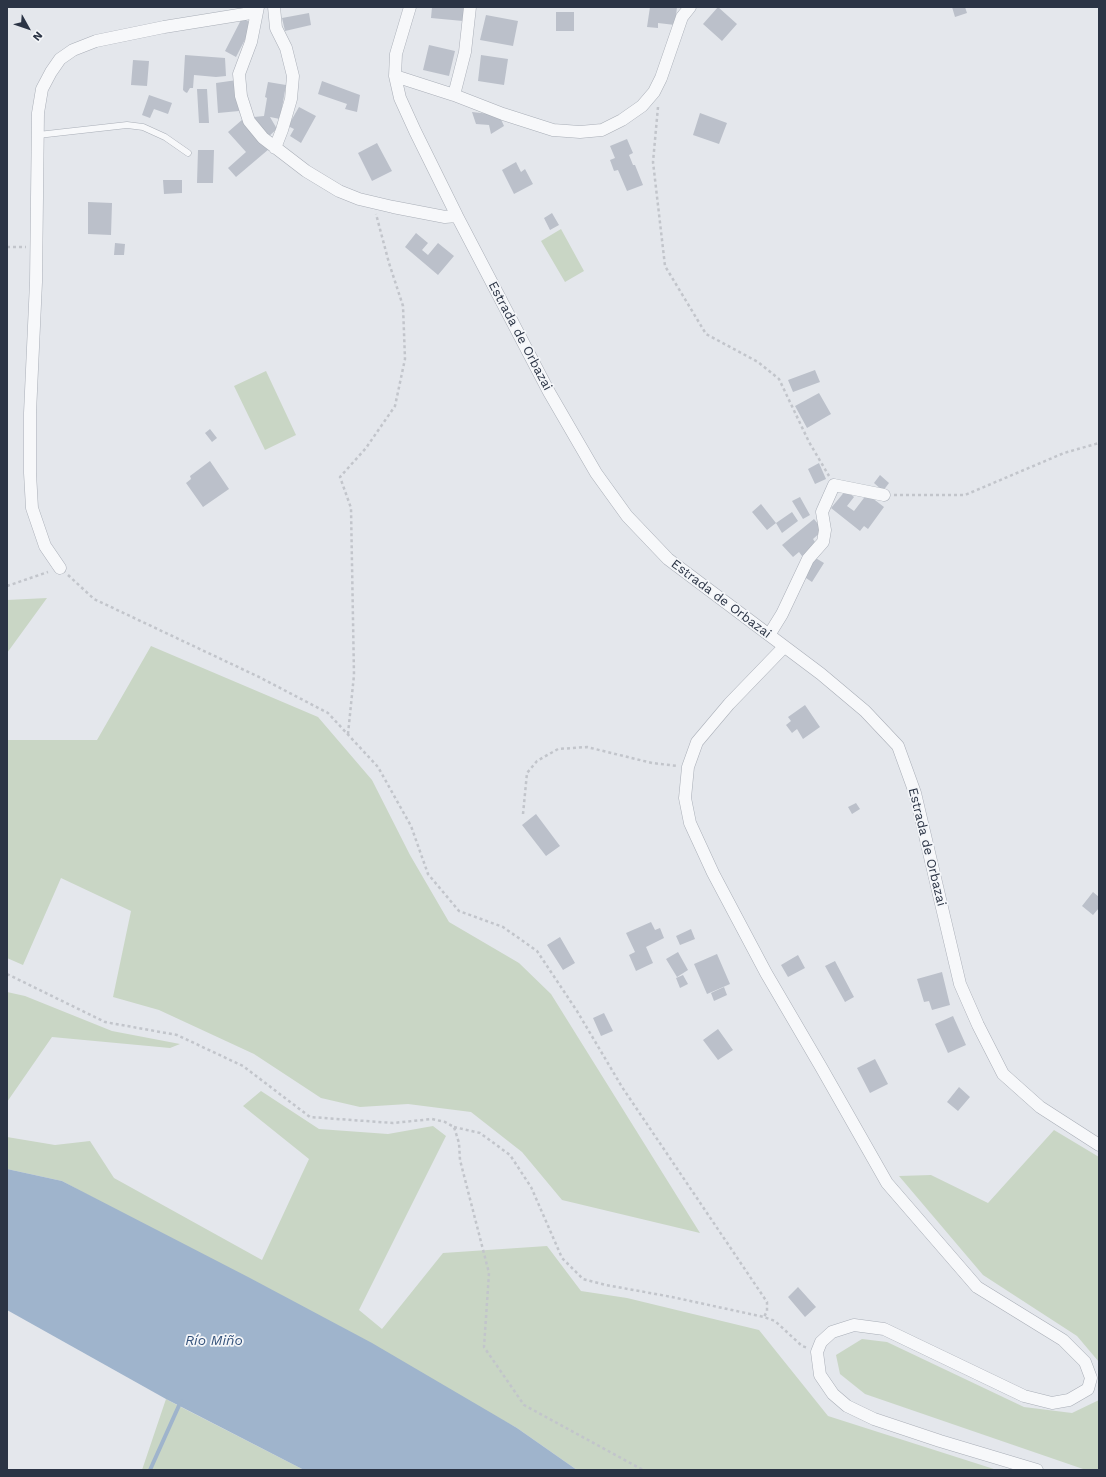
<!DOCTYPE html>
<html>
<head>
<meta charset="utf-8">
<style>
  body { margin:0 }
  #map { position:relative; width:1106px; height:1477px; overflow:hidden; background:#e4e7ec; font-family:"Work Sans",sans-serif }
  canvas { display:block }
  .frame { position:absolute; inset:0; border:8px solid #2b3445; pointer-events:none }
  .north { position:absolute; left:8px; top:8px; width:40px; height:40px; -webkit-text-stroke:3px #f4f6f9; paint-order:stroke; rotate:130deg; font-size:11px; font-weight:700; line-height:16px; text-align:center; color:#2b3445 }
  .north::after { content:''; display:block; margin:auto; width:14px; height:18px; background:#2b3445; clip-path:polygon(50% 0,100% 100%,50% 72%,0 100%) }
</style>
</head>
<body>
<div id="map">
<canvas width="1106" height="1477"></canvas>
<div class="frame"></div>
<div class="north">N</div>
</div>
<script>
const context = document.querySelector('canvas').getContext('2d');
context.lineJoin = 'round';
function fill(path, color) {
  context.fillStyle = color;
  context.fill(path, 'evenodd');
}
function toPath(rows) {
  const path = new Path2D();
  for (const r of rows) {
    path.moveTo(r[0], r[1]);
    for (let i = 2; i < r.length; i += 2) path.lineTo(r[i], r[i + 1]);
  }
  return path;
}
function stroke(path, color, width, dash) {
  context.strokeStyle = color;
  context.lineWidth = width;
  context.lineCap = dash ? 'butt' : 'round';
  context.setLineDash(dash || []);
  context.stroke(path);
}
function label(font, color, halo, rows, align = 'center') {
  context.font = font + ' "Work Sans",sans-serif';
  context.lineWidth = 3.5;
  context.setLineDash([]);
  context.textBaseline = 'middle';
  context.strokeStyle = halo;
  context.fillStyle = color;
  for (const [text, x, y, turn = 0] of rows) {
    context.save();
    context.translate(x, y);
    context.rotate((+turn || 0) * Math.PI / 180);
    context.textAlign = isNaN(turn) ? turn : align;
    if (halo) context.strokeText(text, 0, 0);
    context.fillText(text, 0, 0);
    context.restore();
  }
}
fill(toPath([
  [561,229,584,271,565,282,541,241],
  [266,371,296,435,265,450,234,386],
  [47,598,7,653,7,600],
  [151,646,318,717,372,780,410,855,449,922,519,963,551,994,700,1233,562,1200,522,1152,471,1112,408,1104,360,1107,321,1098,254,1054,159,1010,113,997,131,911,61,878,23,965,7,958,7,740,97,740],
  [7,992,25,996,112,1031,180,1044,170,1048,52,1037,7,1102],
  [261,1091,319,1129,388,1134,433,1126,446,1136,359,1310,382,1329,443,1253,547,1246,581,1291,627,1298,759,1330,828,1416,997,1470,577,1470,517,1428,62,1181,7,1169,7,1137,55,1145,90,1141,114,1178,262,1260,309,1159,243,1106],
  [1054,1130,1099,1157,1099,1362,1077,1336,983,1275,899,1176,931,1175,988,1203],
  [862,1339,887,1342,1024,1407,1072,1413,1099,1400,1099,1470,1086,1470,865,1394,840,1374,836,1355],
  [166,1399,179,1406,304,1470,142,1470]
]), '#c9d6c5');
fill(toPath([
  [7,1169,62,1181,250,1278,372,1343,517,1428,577,1470,304,1470,166,1399,7,1310]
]), '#9fb4cc');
stroke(toPath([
  [150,1470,181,1401]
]), '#9fb4cc', 4);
fill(toPath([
  [432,7,465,7,463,21,431,18],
  [650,7,677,7,675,25,658,23,658,28,647,27],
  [718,7,737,24,722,41,703,24],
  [952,7,965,7,967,13,955,17],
  [556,12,574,12,574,31,556,31],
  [309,13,311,25,285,31,282,18],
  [486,15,518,21,513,46,480,40],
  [242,18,253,24,236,57,225,51],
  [429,45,455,51,449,76,423,70],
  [185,55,225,58,226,76,216,77,194,75,193,88,190,88,187,93,185,92,183,90],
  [481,55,508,59,504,85,478,81],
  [133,60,149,61,147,86,131,85],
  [237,80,239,111,218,113,216,83],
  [322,81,360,95,357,112,345,109,347,104,318,94],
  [268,82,286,85,280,119,270,117,277,129,268,137,254,117,264,116,267,98,265,97],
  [197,89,207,89,209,123,199,123],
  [149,95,172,103,168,114,154,109,150,118,142,115],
  [299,107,316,116,301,143,290,136,294,129,288,126],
  [472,112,499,115,504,126,491,134,489,125,476,124],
  [700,113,727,123,719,144,693,135],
  [243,119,269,149,236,177,228,168,246,152,228,132],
  [627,139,633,153,629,155,633,165,635,165,643,185,627,191,618,170,614,171,610,160,615,158,610,146],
  [377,143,392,171,372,181,358,153],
  [198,150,214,150,213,183,197,183],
  [516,162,521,172,525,169,533,184,514,194,502,170],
  [163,180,182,180,182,193,164,194],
  [88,202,112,203,111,235,88,234],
  [552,213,559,225,550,230,544,218],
  [416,233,428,243,422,250,428,255,438,243,454,256,438,275,405,247],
  [115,243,125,244,124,255,114,255],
  [815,370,820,382,793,392,788,380],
  [819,393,831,414,807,428,795,406],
  [210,429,217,438,212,442,205,433],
  [210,461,229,489,203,507,186,483,191,479,190,476],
  [819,463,826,479,815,484,808,469],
  [880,475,889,483,883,491,874,483],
  [846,490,854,497,847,506,854,511,867,494,884,507,868,529,864,526,860,531,831,508],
  [800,497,810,515,803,519,792,501],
  [761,504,776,523,767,530,752,512],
  [792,512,798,521,782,533,776,523],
  [814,519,823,530,813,539,817,545,802,556,799,552,793,557,782,545],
  [814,557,824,563,812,582,803,576],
  [805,705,820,727,803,739,797,729,792,733,786,725,791,721,788,717],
  [856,803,860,809,852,814,848,807],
  [536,814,560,846,546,856,522,825],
  [1093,892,1099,897,1099,908,1093,915,1082,906],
  [651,922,655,930,660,928,664,938,646,947,653,963,636,971,629,955,635,952,626,933],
  [691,929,695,939,680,945,676,936],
  [560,937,575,963,563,970,547,945],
  [678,952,688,970,677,977,666,959],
  [717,954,730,984,707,994,694,964],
  [798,955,805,968,788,977,781,965],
  [835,961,854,997,845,1002,825,966],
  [942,972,950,1005,932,1010,929,1001,924,1002,917,979],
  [683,975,688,984,680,988,676,978],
  [724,987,727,995,714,1001,711,993],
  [604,1013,613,1031,601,1036,593,1018],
  [953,1016,966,1045,948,1053,935,1024],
  [718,1029,733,1050,718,1060,703,1040],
  [875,1059,888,1084,870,1093,857,1068],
  [959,1087,970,1097,958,1111,947,1102],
  [798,1287,816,1307,805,1317,788,1297]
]), '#bbc0ca');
const lane = toPath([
  [38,135,127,125,143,127,165,137,188,153]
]);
const street = toPath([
  [274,7,276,28,286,48,293,76,291,99,282,130,275,148],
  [410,7,396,54,395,76,400,98,415,131,457,216,549,392,596,473,627,516,668,559,821,674,865,711,898,746,915,793,960,984,978,1025,1003,1074,1040,1107,1099,1145],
  [257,12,251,42,239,74,241,96,249,121,263,138,306,171,339,191,359,199,393,207,445,217,457,216],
  [395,76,454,95,503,114,553,130,580,132,602,130,622,120,642,106,654,92,661,78,682,17,690,7],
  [454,95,465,52,470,7],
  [60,568,45,546,32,508,30,473,30,413,36,282,38,113,42,89,51,72,60,59,73,50,96,41,164,27,257,12,258,7],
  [769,635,782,614,808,559,823,542,825,530,822,512,834,485,884,495],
  [784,647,729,704,697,742,688,767,685,798,690,823,713,873,766,973,821,1067,887,1183,977,1287,1063,1340,1085,1362,1091,1378,1088,1389,1069,1400,1052,1403,1024,1396,884,1329,854,1325,832,1332,821,1342,817,1352,820,1375,833,1394,847,1406,874,1419,940,1441,1037,1470]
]);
stroke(lane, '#a9aeb7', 7);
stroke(street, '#a9aeb7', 13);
stroke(toPath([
  [658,107,653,162,665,266,706,334,758,362,779,379,809,442,829,476],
  [7,247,26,247],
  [894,495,965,495,1064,453,1099,443],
  [68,575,94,599,259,677,328,713,378,767,411,826,428,874,459,911,503,927,537,951,577,1011,622,1087,767,1302,767,1311,764,1317],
  [7,586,48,572],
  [348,734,354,675,351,508,340,477,366,448,395,406,405,359,403,306,389,263,376,214],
  [523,814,527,773,537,761,558,749,587,747,652,763,678,766],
  [7,974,105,1022,177,1035,243,1066,310,1117,393,1123,432,1119,445,1122,454,1127,459,1143,460,1160,489,1273,484,1347,524,1405,643,1470],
  [454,1127,480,1133,510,1155,531,1187,562,1258,583,1279,606,1285,672,1297,764,1317,775,1321,802,1346,808,1348]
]), '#c2c5cb', 2.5, [3, 3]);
stroke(lane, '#f7f8fa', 6);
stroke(street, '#f7f8fa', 12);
label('13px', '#2b3445', '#f4f6f9', [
  ["Estrada de Orbazai",520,336,62],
  ["Estrada de Orbazai",721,599,37],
  ["Estrada de Orbazai",927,847,76]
]);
label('italic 14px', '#34527a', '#f4f6f9', [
  ["Río Miño",214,1341]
]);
</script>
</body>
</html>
